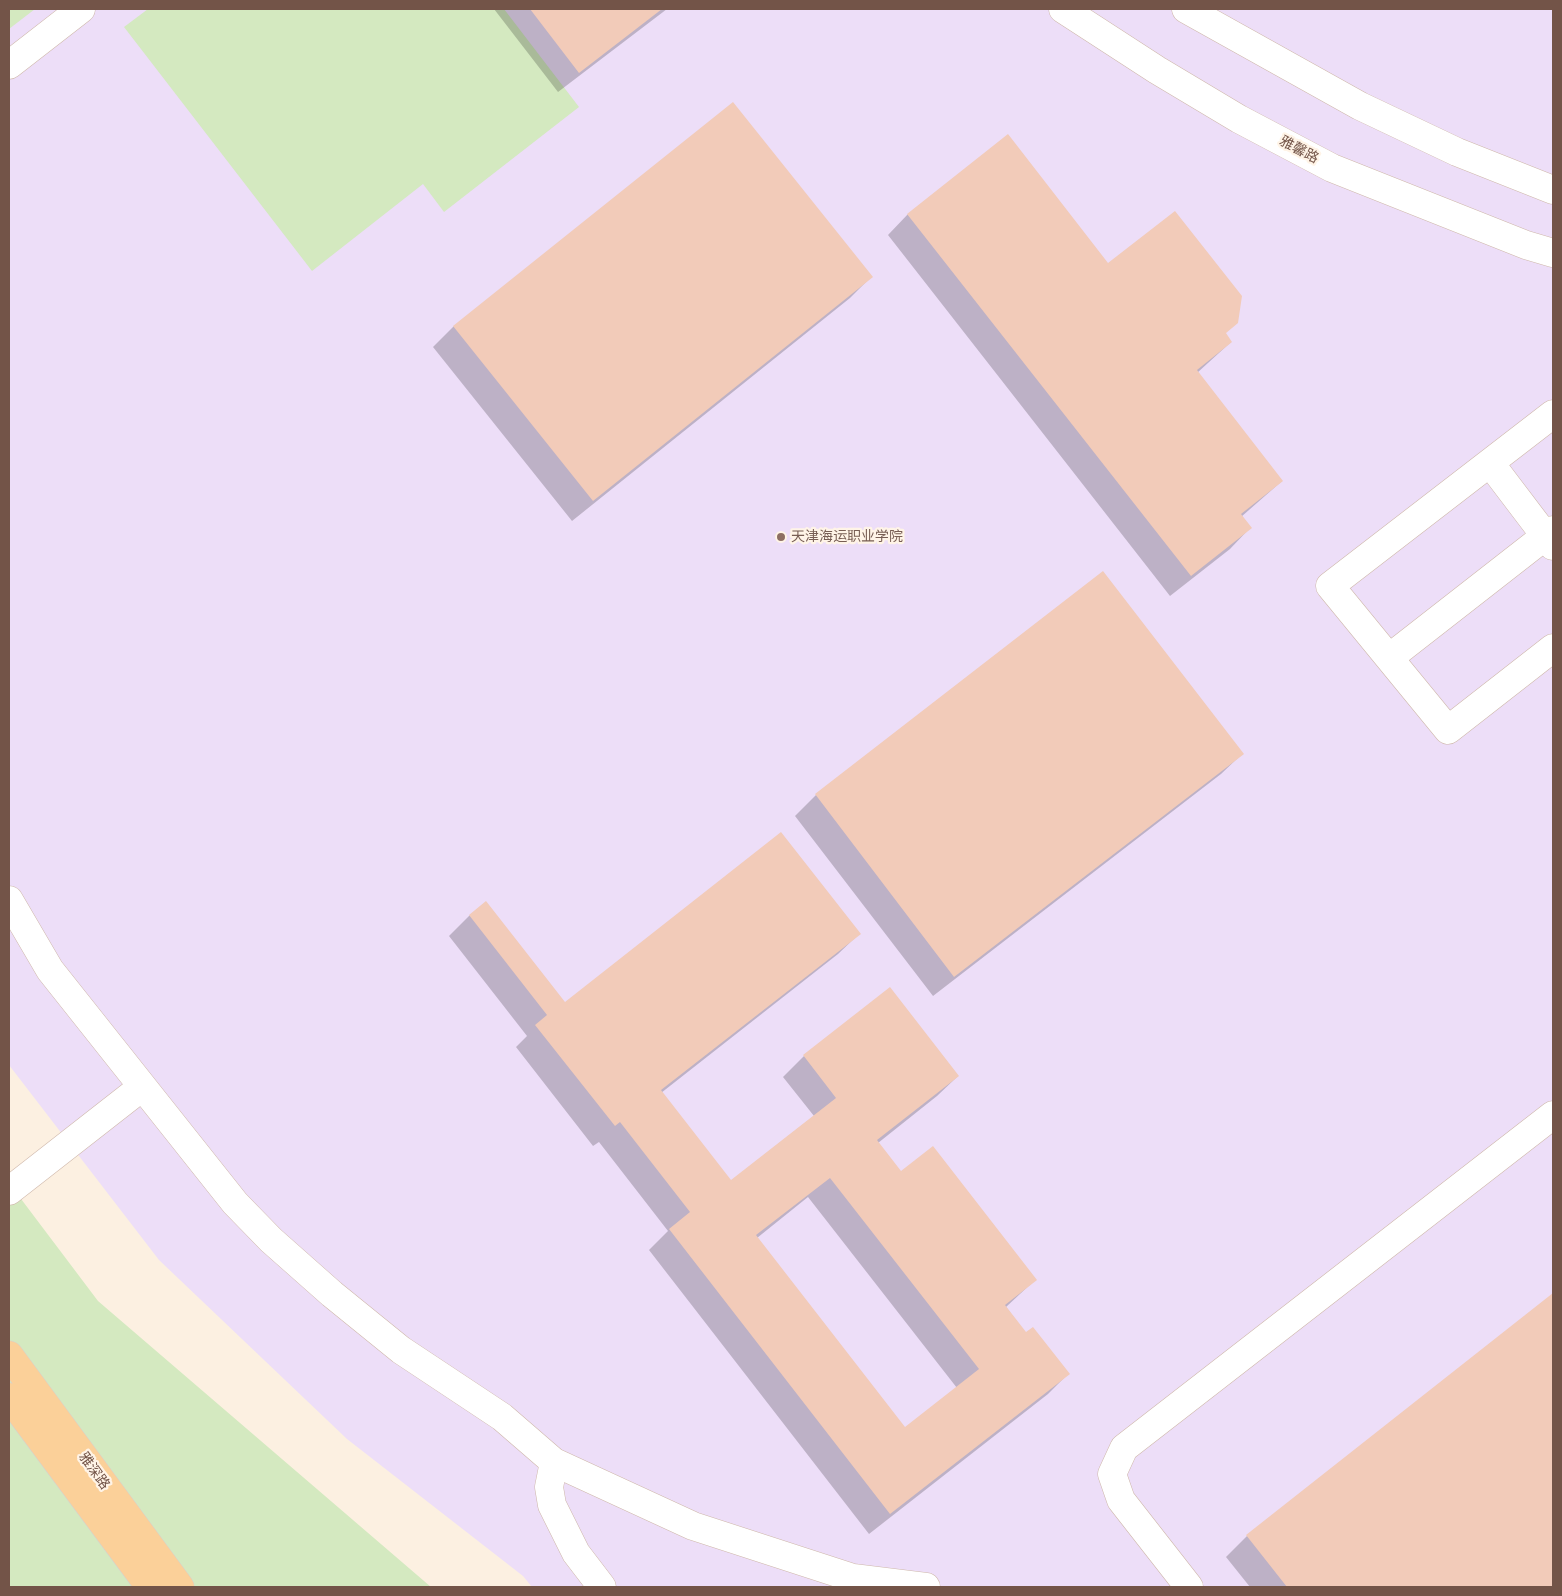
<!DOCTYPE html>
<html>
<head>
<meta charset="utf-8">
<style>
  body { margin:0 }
  #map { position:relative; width:1562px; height:1596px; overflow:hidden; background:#fcf0e1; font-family:Rubik,sans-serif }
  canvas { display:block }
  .frame { position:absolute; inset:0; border:10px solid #735448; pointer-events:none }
</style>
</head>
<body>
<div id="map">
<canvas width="1562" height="1596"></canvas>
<div class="frame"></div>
</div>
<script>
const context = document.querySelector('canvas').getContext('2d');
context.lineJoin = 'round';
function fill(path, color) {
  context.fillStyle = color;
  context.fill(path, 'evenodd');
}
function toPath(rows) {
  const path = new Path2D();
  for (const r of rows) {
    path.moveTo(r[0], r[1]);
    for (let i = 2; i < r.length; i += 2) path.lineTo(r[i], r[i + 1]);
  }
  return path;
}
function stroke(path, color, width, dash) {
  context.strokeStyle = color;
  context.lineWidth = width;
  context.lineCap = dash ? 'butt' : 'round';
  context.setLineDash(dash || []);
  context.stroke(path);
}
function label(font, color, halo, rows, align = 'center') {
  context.font = font + ' Rubik,"Noto Sans SC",sans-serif';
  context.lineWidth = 4.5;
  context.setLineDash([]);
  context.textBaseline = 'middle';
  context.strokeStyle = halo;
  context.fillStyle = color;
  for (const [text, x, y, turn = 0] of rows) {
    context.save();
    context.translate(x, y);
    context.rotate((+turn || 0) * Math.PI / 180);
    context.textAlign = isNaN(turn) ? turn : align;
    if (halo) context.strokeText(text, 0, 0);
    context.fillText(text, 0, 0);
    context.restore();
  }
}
fill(toPath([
  [9,9,1553,9,1553,1587,532,1587,523,1576,347,1439,159,1260,9,1065]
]), '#eddef8');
fill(toPath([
  [9,9,35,9,9,29],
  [148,9,504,9,579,107,444,212,423,184,312,271,124,27],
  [9,1183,98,1301,431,1587,9,1587]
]), '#d4e9c0');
fill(toPath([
  [494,9,667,9,558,92],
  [908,214,1108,265,1225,334,1231,342,1197,373,1282,481,1241,517,1250,528,1230,549,1170,596,888,235],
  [871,277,850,298,572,521,433,347,454,326],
  [1103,573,1242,754,1221,774,933,996,795,816,816,795],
  [470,915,564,1004,859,934,838,954,661,1093,730,1182,814,1116,783,1077,804,1056,958,1076,937,1096,878,1143,901,1173,1035,1280,1006,1307,1026,1334,1068,1374,1048,1394,869,1534,649,1250,668,1231,599,1142,593,1146,516,1047,527,1036,449,936],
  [808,1197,957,1388,905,1429,757,1238],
  [1553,1295,1553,1587,1250,1587,1226,1557,1247,1536]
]), '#0003');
fill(toPath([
  [530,9,662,9,579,73],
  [733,102,873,277,593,501,453,326],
  [1008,134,1108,263,1175,211,1242,296,1238,323,1226,333,1232,342,1197,370,1283,481,1241,514,1252,528,1191,576,907,214],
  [1103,571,1244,754,954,977,815,794],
  [781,832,861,934,661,1090,731,1180,836,1098,803,1055,890,987,959,1076,877,1140,901,1171,933,1146,1037,1280,1005,1305,1026,1332,1033,1327,1070,1374,890,1514,669,1229,690,1212,620,1122,615,1126,535,1025,547,1015,469,915,486,901,565,1002],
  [830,1178,979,1369,905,1427,756,1235],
  [1553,1293,1553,1587,1287,1587,1246,1535]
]), '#f2cbb9');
const minor = toPath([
  [1063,9,1157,70,1239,119,1332,168,1526,245,1553,253],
  [1186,9,1360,106,1457,152,1553,190],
  [9,65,81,9],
  [1553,414,1330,586,1448,730,1553,648],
  [1490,463,1553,546],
  [1389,658,1553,530],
  [9,900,50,970,235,1203,271,1240,332,1294,401,1350,502,1417,554,1462,693,1526,853,1578,926,1587],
  [9,1191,142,1087],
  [554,1462,549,1487,552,1505,576,1553,602,1587],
  [1189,1587,1121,1500,1112,1474,1124,1448,1553,1115]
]);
const major = toPath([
  [9,1355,180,1587],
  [9,1397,150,1587]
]);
stroke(minor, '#cfb8ab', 29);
stroke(major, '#d8cfcc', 29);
stroke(minor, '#fff', 28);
stroke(major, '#fbd099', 28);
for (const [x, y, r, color] of [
  [781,537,5,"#8d6e63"]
]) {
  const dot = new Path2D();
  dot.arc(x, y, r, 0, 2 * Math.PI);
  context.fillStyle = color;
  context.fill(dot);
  stroke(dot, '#fff4e7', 2);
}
label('14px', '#735448', '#fff4e7', [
  ["雅馨路",1299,150,28],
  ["雅深路",94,1471,54]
]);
label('14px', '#785e54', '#fff4e7', [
  ["天津海运职业学院",791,537]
], 'left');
</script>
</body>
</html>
